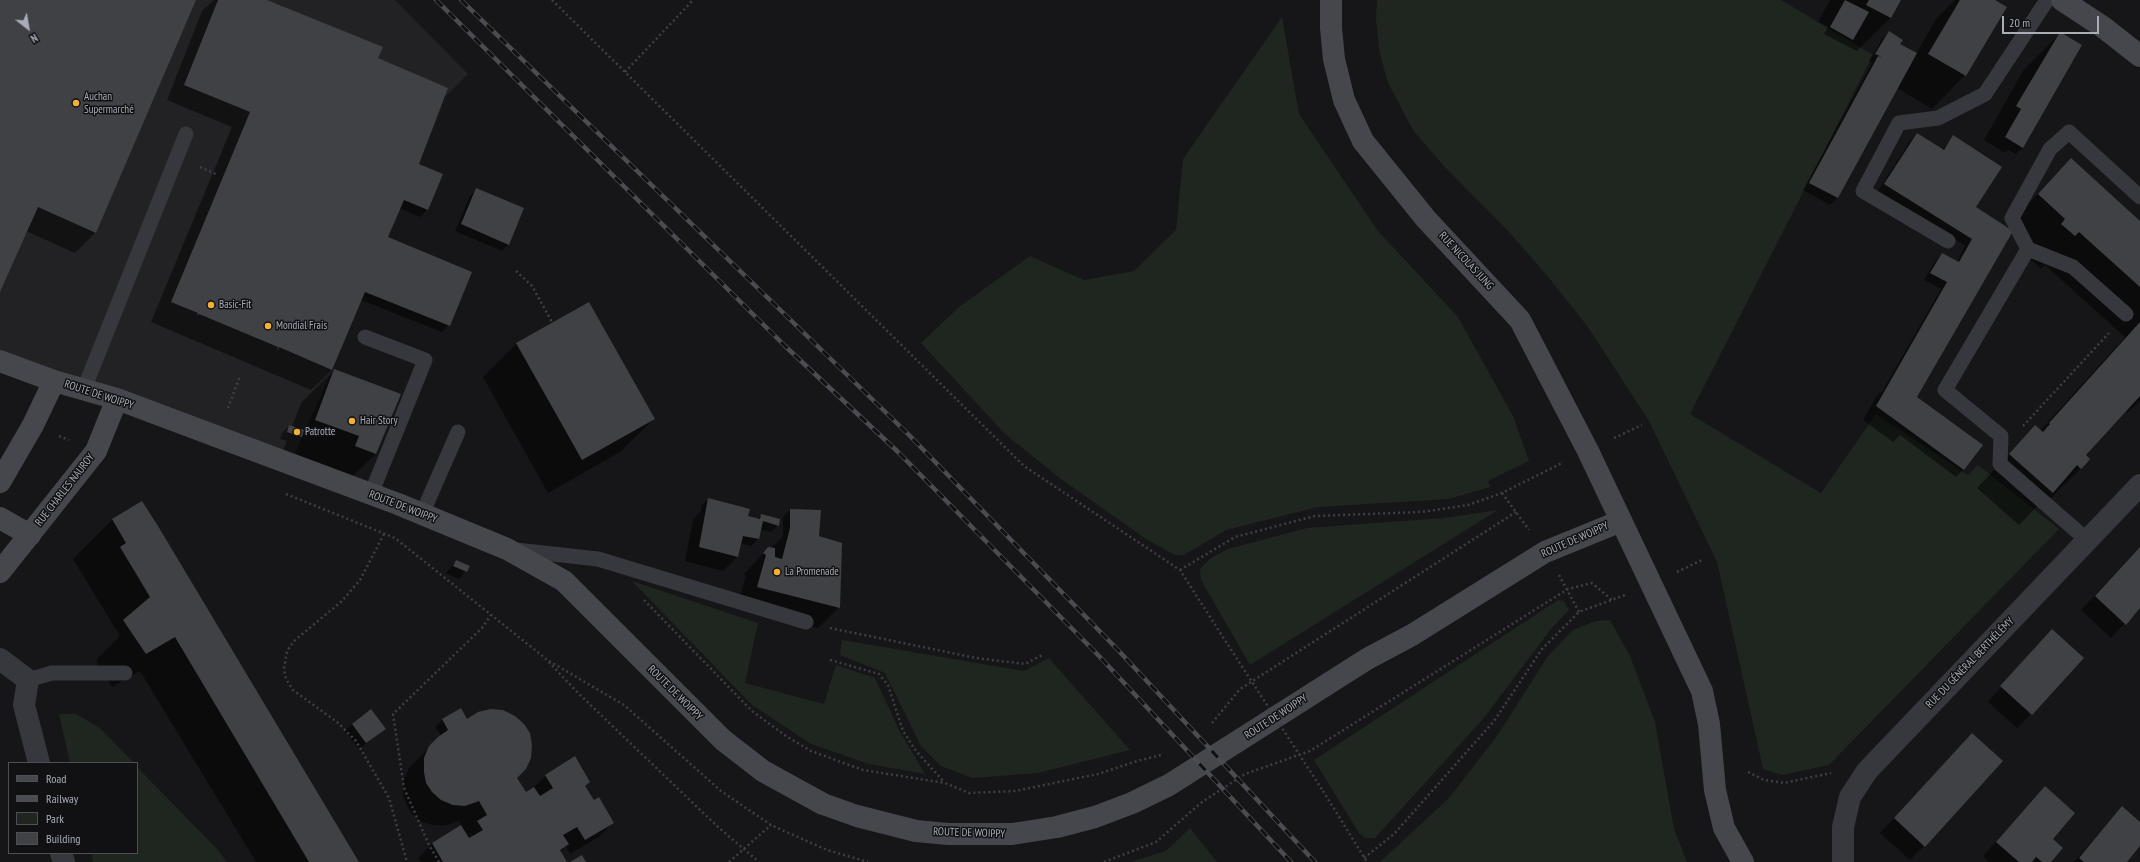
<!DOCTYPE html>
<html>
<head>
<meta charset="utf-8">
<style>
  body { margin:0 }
  #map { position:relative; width:2140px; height:862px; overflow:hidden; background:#161618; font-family:"PT Sans Narrow",sans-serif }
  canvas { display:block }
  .legend { position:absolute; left:8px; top:762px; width:130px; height:92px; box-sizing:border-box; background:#111113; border:1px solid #4d4f55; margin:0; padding:5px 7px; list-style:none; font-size:12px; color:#a8adb8 }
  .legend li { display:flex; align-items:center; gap:8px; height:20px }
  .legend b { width:20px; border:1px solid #4d4f55 }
  .north { position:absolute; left:8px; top:8px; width:40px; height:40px; -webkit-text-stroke:3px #111113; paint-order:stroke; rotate:149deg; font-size:11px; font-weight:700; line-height:16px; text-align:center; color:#a8adb8 }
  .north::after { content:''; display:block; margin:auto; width:14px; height:18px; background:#a8adb8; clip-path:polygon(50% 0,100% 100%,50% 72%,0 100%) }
  .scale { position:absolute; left:2002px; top:16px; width:97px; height:18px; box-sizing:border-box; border:2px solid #a8adb8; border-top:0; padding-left:5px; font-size:12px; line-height:14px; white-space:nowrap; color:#a8adb8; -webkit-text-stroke:3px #111113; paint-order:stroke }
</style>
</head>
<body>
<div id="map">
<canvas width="2140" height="862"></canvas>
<ul class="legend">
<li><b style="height:5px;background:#45474d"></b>Road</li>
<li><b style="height:5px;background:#4a4c52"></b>Railway</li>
<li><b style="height:11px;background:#1e261f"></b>Park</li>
<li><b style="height:11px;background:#404145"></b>Building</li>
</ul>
<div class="north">N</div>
<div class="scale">20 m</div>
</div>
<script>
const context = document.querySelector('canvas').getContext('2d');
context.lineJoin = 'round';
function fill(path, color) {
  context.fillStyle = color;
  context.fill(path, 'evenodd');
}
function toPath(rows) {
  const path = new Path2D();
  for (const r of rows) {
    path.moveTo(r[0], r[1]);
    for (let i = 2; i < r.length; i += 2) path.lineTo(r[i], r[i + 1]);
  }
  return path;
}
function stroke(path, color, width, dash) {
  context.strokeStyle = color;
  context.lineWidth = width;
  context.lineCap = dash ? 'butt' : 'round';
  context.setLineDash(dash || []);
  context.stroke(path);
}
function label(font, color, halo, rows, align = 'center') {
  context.font = font + ' "PT Sans Narrow",sans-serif';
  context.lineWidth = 3;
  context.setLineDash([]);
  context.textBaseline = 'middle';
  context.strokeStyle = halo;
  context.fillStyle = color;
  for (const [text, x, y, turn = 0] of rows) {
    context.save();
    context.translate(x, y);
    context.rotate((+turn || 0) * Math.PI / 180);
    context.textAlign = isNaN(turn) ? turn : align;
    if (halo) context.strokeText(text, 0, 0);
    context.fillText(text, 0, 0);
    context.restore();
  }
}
fill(toPath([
  [0,0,395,0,468,74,447,95,332,371,293,458,0,356]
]), '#222225');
fill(toPath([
  [1377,0,1781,0,1873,55,1690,414,1821,493,1876,414,1968,475,1978,465,2059,529,1829,765,1782,775,1763,769,1717,562,1649,421,1588,327,1549,278,1510,233,1443,165,1413,130,1388,83,1379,50,1376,19],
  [1282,17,1299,114,1378,231,1458,317,1513,416,1529,461,1488,481,1490,487,1449,499,1318,507,1226,530,1184,555,1175,555,1146,539,1061,479,1005,434,921,343,959,307,1030,256,1084,280,1134,271,1176,230,1183,159],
  [1498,510,1250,665,1201,580,1200,569,1211,558,1228,549,1307,528,1444,518],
  [632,581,758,623,745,683,824,704,836,665,875,678,899,730,925,774,869,764,811,744,752,705],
  [1558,600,1564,601,1569,610,1551,629,1483,719,1375,838,1365,838,1359,833,1314,760],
  [1610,620,1630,656,1655,722,1674,829,1687,862,1380,862,1449,798,1497,736,1548,656,1573,630,1596,621],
  [842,640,1024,671,1049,658,1130,750,1038,773,973,778,941,766,921,746,885,673,840,655],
  [59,714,76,714,100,728,134,763,70,763],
  [137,767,218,850,227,862,93,862,91,853,137,853],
  [1190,828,1217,862,1131,862,1166,851]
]), '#1e261f');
fill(toPath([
  [0,0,195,0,96,232,75,253,26,231,0,290],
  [214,0,265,0,446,96,415,169,442,175,427,210,420,217,399,208,385,242,449,325,442,332,361,300,332,370,311,390,151,322,232,127,167,100,202,11],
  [1830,0,1900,0,1890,18,1857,51,1824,34,1828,27,1818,22],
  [1955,0,1993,0,1965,75,1932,109,1897,88,1837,198,1830,205,1803,190,1872,63,1869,61,1882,39,1889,32,1899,44,1916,54,1936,19],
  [2060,33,2023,147,2016,154,2008,150,2005,153,1984,140,2023,71],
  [1917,134,1942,150,1953,137,1974,208,2006,227,2071,159,2140,222,2140,401,2127,413,2125,411,2085,456,2081,468,2047,502,2044,499,2019,525,1977,488,2035,427,2040,431,2125,337,2045,265,2041,269,2029,258,2033,253,2011,233,1915,398,1981,445,1963,470,1956,477,1900,435,1893,442,1863,420,1876,397,1883,390,1941,289,1924,280,1935,261,1942,254,1957,262,1965,246,1878,191,1910,141],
  [477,189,509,244,502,251,455,231,470,196],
  [588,303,654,419,620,452,548,493,483,377,516,344],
  [334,370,375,454,342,487,282,453,287,441,280,439,282,433,289,426,292,427,301,403],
  [708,499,747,517,757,520,762,515,778,525,771,532,760,529,758,539,751,546,740,543,737,557,723,571,685,561,693,520,701,511,701,506],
  [142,502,358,862,256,862,140,671,112,687,96,660,120,636,73,559,112,520],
  [790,510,818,536,839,607,818,628,737,607,746,576,744,574,768,548,771,549,784,535,783,535,783,517],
  [2140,547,2140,607,2111,638,2081,610],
  [456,561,469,566,459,579,446,573],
  [2038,645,2031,714,2017,728,1988,702],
  [460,710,466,721,516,778,525,794,546,776,589,782,584,787,593,802,613,822,599,837,570,854,566,846,560,852,566,862,421,862,418,858,432,844,461,826,459,821,443,826,432,825,420,821,411,813,406,804,403,793,404,779,409,768,441,736,435,727,442,720],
  [352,724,384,729,359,749,345,731],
  [1959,749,1924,846,1910,860,1880,833],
  [2031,802,2051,839,2050,862,1989,862,1983,856],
  [2122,808,2140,823,2140,845,2125,862,2074,862]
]), '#0007');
fill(toPath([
  [0,0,196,0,96,233,38,207,0,292],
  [218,0,267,0,383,47,378,58,448,88,419,164,443,174,428,210,404,200,388,237,472,272,450,326,365,292,332,370,279,347,277,351,278,347,199,314,197,316,198,313,171,302,250,112,184,85],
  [1845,0,1869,12,1853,40,1830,27],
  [1869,0,1901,0,1891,18,1866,5],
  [1960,0,1995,0,2007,7,1966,76,1928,54],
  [1889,31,1903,40,1900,44,1917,53,1838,198,1809,183,1878,56,1882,57,1875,54],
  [2060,32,2082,45,2023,148,2005,137,2021,109,2016,106],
  [1917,133,1944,150,1953,135,2002,167,1976,207,2013,231,1917,397,1983,445,1964,470,1876,406,1947,282,1930,273,1942,253,1959,262,1972,239,1884,184],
  [2071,158,2140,221,2140,287,2079,232,2075,236,2061,224,2065,219,2038,194],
  [476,188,524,208,509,245,461,224],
  [589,302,655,419,582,460,516,343],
  [2140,322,2140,396,2086,455,2090,459,2086,464,2081,469,2077,465,2053,493,2009,454,2035,425,2043,432,2050,424,2049,423],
  [334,369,401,394,376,454,355,446,359,436,315,420],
  [289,425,304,430,302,437,287,432],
  [708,498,750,509,748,516,760,519,761,514,780,519,779,526,763,521,759,539,743,536,738,557,699,547],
  [142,501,158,526,359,862,309,862,175,637,146,654,123,620,150,597,120,547,126,543,112,519],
  [790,509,821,510,819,536,842,543,840,608,757,587,766,555,763,553,768,547,775,548,775,557,782,559,790,528],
  [2140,547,2140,608,2126,625,2095,596],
  [456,560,470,566,467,572,453,566],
  [2052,629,2084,658,2032,715,2000,686],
  [461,708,467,719,478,712,491,709,503,710,515,716,524,724,530,733,532,745,531,758,526,769,517,778,526,792,534,787,540,796,553,788,545,775,575,756,590,782,585,786,594,800,599,797,614,823,585,840,577,827,563,835,569,844,560,850,567,862,443,862,432,843,461,825,469,838,483,830,477,821,487,815,479,801,465,806,453,805,441,800,432,792,426,783,424,772,424,758,429,746,438,737,448,730,442,719],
  [371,709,386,729,366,743,352,724],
  [1972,733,2003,761,1925,847,1894,818],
  [2045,786,2075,813,2053,839,2063,848,2051,862,2042,862,2036,857,2032,862,2019,862,1996,842],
  [2122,806,2140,822,2140,846,2127,862,2084,862,2079,858],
  [582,855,586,862,570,862]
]), '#404145');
stroke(toPath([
  [552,0,1024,466,1180,570,1228,645],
  [625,72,693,0],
  [200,167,218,175],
  [516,271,532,286,552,322],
  [228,408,240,376],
  [2023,426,2109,333],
  [59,436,69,440],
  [1614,438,1642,425],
  [1502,493,1529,530],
  [286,494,395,538,545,658,578,693,718,827,759,862],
  [384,534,360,580,342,601,294,641,287,651,284,669,286,679,293,690,337,722,356,741,389,798,407,862],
  [1180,570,1235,537,1315,516,1421,512,1468,505,1502,493,1562,463],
  [1677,572,1704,559],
  [1559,575,1579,612],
  [644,600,752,711,786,736,811,751,863,770,945,783,969,793,1015,791,1098,774,1137,761,1161,755],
  [830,628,976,658,1025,664,1044,654],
  [830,660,879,674,888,685,903,731,916,751,944,782],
  [549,661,624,705,721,791,771,825,827,850,868,862],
  [1212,723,1240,689,1516,512],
  [1748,772,1764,780,1784,783,1831,773],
  [1323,791,1367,862],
  [1364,858,1394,834,1494,721,1542,649,1579,612,1625,595],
  [439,862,429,845,404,788,393,714,482,628,491,615],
  [729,862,771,825],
  [1104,862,1156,842,1202,802,1245,774,1310,751,1568,589,1592,583,1612,600]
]), '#3d3f44', 2.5, [2, 3]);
stroke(toPath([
  [1948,241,1863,191,1899,123,1938,118,1985,94,2047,0],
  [2028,249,2012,218,2050,149,2069,132,2140,197],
  [365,337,425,360,371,494],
  [84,389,186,134],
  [422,514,458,432],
  [2087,540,2000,464,2001,436,1945,390,2028,249,2073,267,2126,314],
  [516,550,598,559,806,622],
  [28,680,52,673,125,673]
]), '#37383d', 15);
stroke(toPath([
  [0,659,28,680,24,705,39,763],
  [61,853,64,862],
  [1843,862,1843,827,1850,797,1867,771,2140,485]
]), '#37383d', 22);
stroke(toPath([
  [1331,0,1331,28,1334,59,1344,100,1363,141,1426,219,1520,320,1588,451,1702,691,1709,724,1715,790,1724,828,1743,862],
  [2062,0,2103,27,2140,56],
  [0,361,54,381,117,399,229,441,398,504,507,549,564,581,723,740,763,771,823,804,857,816,916,831,948,834,1012,834,1057,827,1095,817,1132,803,1169,785,1367,659,1412,635,1545,552,1621,521],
  [0,482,33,425,54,381],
  [0,518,30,535],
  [0,572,96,451,117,399]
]), '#45474d', 22);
const rail = toPath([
  [436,0,785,346,897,451,1099,656,1291,862],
  [461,0,909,435,1118,650,1315,862]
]);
stroke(rail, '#4a4c52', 4.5);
stroke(rail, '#111113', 3, [9]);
stroke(toPath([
  [1228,645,1323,791]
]), '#3d3f44', 2.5, [2, 3]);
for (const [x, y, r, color] of [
  [76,103,4,"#f2b134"],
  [211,305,4,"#f2b134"],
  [268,326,4,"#f2b134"],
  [352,421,4,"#f2b134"],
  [297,432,4,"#f2b134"],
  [777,572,4,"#f2b134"]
]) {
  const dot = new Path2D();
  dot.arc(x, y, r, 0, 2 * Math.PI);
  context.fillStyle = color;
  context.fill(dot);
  stroke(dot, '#111113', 1.5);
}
label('11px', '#a8adb8', '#111113', [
  ["Auchan",84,97],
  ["Supermarché",84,110],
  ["Basic-Fit",219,305],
  ["Mondial Frais",276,326],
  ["Hair Story",360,421],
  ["Patrotte",305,432],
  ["La Promenade",785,572]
], 'left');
label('11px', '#a8adb8', '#111113', [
  ["RUE NICOLAS JUNG",1466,261,47],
  ["ROUTE DE WOIPPY",99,395,18],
  ["RUE CHARLES NAUROY",65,490,-52],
  ["ROUTE DE WOIPPY",403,507,21],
  ["ROUTE DE WOIPPY",1575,540,-24],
  ["RUE DU GÉNÉRAL BERTHÉLÉMY",1970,663,-46],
  ["ROUTE DE WOIPPY",675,693,45],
  ["ROUTE DE WOIPPY",1276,717,-33],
  ["ROUTE DE WOIPPY",969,833,2]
]);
</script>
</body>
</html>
